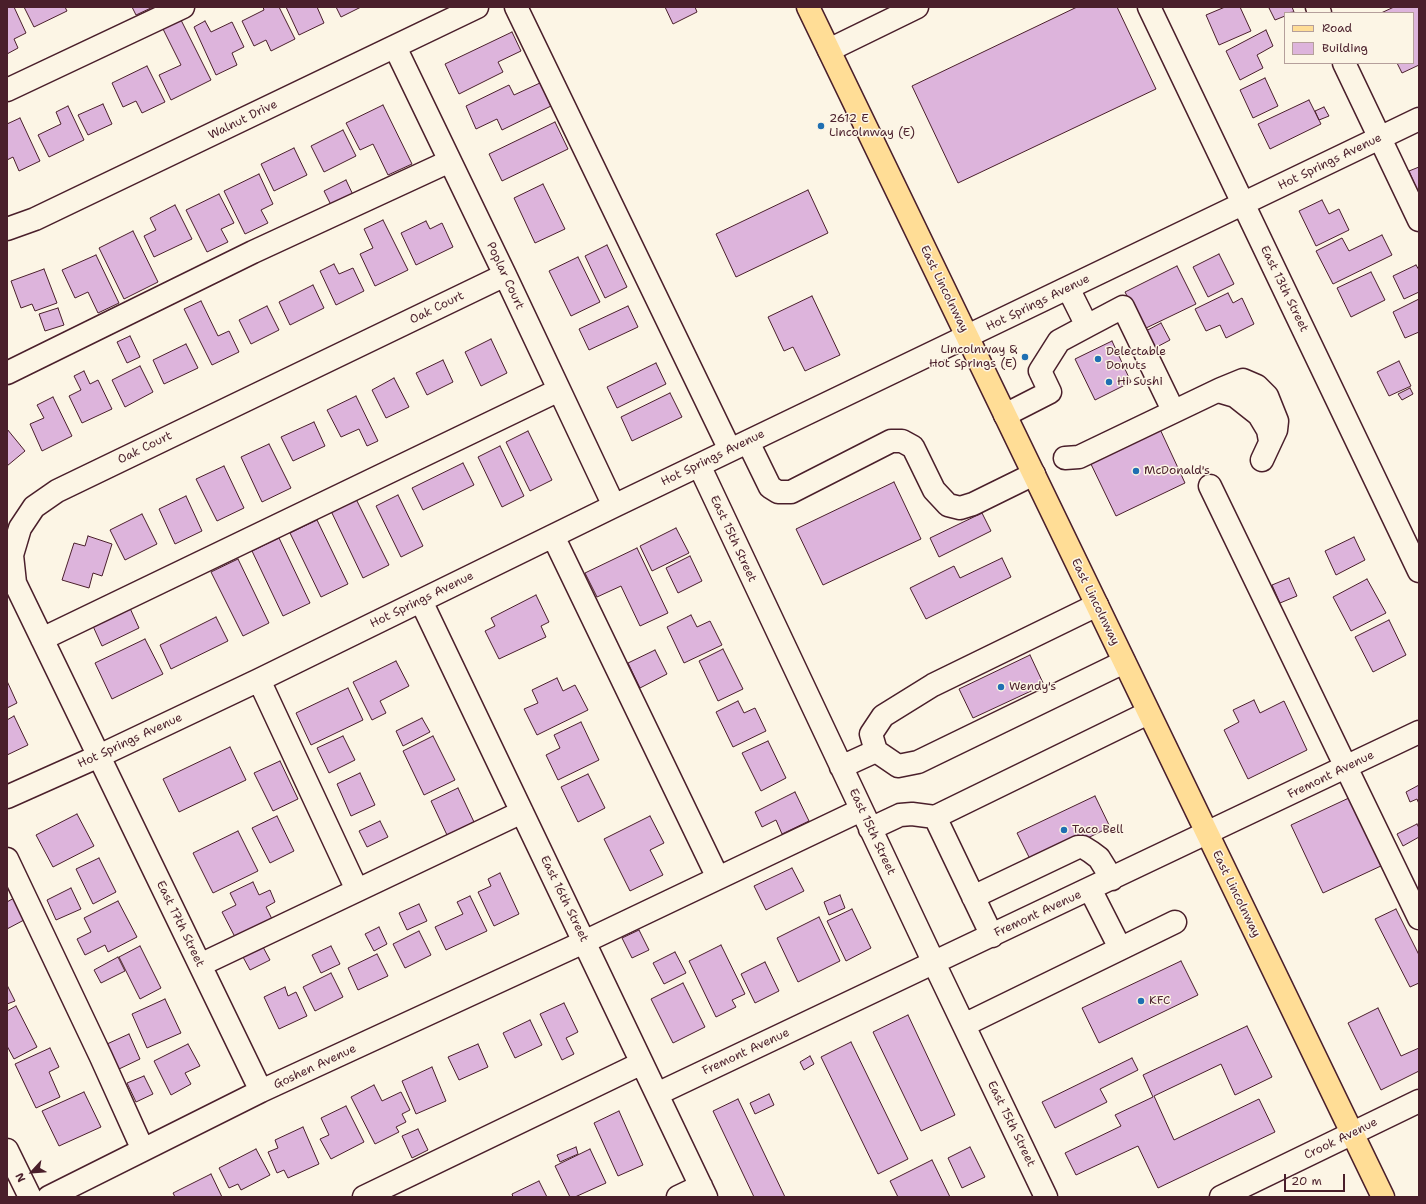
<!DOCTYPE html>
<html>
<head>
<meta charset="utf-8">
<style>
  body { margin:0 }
  #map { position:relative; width:1426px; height:1204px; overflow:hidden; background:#fcf5e5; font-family:"Shantell Sans",sans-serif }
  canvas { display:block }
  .frame { position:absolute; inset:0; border:8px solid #4a1f2b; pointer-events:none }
  .legend { position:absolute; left:1284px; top:12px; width:130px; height:52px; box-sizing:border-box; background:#fcf5e5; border:1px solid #b59f9b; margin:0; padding:5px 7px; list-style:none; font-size:12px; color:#4a1f2b }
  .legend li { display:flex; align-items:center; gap:8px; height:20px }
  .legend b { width:20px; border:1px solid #b59f9b }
  .north { position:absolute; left:12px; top:1152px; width:40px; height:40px; -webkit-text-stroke:3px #fcf5e5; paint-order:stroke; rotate:244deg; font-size:11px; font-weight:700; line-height:16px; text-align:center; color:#4a1f2b }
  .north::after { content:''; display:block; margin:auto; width:14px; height:18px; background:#4a1f2b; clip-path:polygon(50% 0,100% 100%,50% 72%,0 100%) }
  .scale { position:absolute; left:1284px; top:1174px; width:61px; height:18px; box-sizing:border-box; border:2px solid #4a1f2b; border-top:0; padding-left:5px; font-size:12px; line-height:14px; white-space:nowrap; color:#4a1f2b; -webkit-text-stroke:3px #fcf5e5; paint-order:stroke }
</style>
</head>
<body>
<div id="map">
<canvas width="1426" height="1204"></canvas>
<div class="frame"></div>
<ul class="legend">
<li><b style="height:5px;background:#ffdd96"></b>Road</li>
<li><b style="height:11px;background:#ddb4dc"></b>Building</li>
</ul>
<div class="north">N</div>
<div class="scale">20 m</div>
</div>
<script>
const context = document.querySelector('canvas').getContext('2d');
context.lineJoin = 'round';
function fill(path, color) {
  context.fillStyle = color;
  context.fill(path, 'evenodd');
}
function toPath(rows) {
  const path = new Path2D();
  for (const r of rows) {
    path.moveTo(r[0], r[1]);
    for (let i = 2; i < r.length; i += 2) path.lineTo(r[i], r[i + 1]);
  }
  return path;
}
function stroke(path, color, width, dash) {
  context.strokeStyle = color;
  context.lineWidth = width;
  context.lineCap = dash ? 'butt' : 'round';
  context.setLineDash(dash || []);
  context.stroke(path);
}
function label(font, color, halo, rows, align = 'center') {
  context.font = font + ' "Shantell Sans",sans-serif';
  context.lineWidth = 3;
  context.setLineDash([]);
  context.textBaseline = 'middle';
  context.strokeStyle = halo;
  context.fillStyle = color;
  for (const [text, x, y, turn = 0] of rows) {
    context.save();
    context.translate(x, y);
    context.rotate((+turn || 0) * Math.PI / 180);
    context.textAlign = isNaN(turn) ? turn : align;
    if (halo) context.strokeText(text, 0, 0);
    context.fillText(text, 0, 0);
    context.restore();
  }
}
const building = toPath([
  [7,7,14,7,26,33,14,39,18,48,7,54,7,7],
  [24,7,65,7,67,11,34,27,24,7],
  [132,7,153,7,136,15,132,7],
  [263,7,279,7,295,39,271,51,266,40,254,46,242,21,264,10,263,7],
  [286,7,317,7,324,23,299,35,286,7],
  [336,7,361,7,341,17,336,7],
  [665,7,695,7,697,12,673,24,665,7],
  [1077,7,1117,7,1156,89,958,183,912,86,1077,7],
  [1225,7,1240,7,1251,31,1219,45,1206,15,1225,7],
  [1271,7,1292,7,1294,12,1285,13,1285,16,1275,20,1269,8,1271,7],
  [1394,7,1419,7,1419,65,1402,73,1397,63,1413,63,1413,13,1381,13,1394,7],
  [179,16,211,80,171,100,159,75,181,65,161,25,179,16],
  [205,21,211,32,232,22,244,47,232,53,237,65,216,75,194,27,205,21],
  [1266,30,1273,46,1257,55,1263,68,1240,80,1226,51,1266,30],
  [512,32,521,51,498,62,503,72,459,94,445,64,512,32],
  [147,66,165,102,142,113,136,101,123,107,112,83,147,66],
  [1265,78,1278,106,1253,118,1240,90,1265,78],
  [540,83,551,106,502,130,497,119,476,129,466,106,509,85,514,95,540,83],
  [1309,100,1321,124,1270,149,1258,124,1309,100],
  [103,104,112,124,88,135,78,115,103,104],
  [383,105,412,164,388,175,373,144,360,150,346,123,383,105],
  [68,106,84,140,49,157,38,135,61,124,56,112,68,106],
  [1324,107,1329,116,1319,120,1315,111,1324,107],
  [20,118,40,161,19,171,13,157,7,160,7,124,20,118],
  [555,122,568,149,502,181,489,154,555,122],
  [343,130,356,156,324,172,311,146,343,130],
  [294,148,307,175,274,191,261,164,294,148],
  [1419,167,1419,191,1418,192,1409,171,1419,167],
  [259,174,273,204,261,210,268,223,245,234,224,191,259,174],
  [346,180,354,197,332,207,324,191,346,180],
  [543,184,565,229,535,243,514,198,543,184],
  [808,190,828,233,736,277,716,234,808,190],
  [219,194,234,223,221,229,228,242,207,252,186,210,219,194],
  [1322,200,1329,214,1339,209,1349,230,1316,246,1299,211,1322,200],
  [175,205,192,239,154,257,144,236,156,230,150,218,175,205],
  [383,220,408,270,375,286,360,254,373,248,364,229,383,220],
  [426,221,430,229,442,223,453,247,416,265,401,233,426,221],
  [133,231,158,282,124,299,99,248,133,231],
  [1382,235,1392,255,1333,284,1316,251,1342,238,1349,251,1382,235],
  [607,245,627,287,605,298,585,256,607,245],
  [1219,254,1234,284,1208,297,1193,267,1219,254],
  [96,255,119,303,98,313,88,292,75,298,62,270,96,255],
  [578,257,600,302,571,316,549,271,578,257],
  [334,264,339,274,353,268,364,291,336,305,320,271,334,264],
  [1416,265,1419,270,1419,292,1404,299,1393,276,1416,265],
  [1177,266,1196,304,1144,329,1125,292,1177,266],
  [44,269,57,303,35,311,32,304,21,308,11,281,44,269],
  [1371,272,1385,300,1351,317,1337,288,1371,272],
  [313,285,324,308,290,325,279,302,313,285],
  [1228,293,1233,303,1242,298,1254,324,1226,338,1220,325,1206,331,1195,309,1228,293],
  [812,296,840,355,805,371,793,347,784,351,768,317,812,296],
  [1419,299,1419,332,1405,338,1393,312,1419,299],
  [201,301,218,336,229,331,239,352,212,365,184,309,201,301],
  [267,306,279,330,251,344,239,320,267,306],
  [628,306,638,327,589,350,579,329,628,306],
  [58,308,64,325,45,331,39,314,58,308],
  [1161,323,1170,340,1153,349,1144,332,1161,323],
  [130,336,140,357,127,363,117,342,130,336],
  [491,339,507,373,481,386,465,352,491,339],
  [1112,341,1131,382,1095,400,1075,359,1112,341],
  [186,344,198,368,164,384,153,360,186,344],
  [443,360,453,382,427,395,416,373,443,360],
  [1399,361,1411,386,1389,396,1377,372,1399,361],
  [656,363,666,384,617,408,607,387,656,363],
  [140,366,153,392,125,407,112,380,140,366],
  [84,371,90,384,98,380,112,409,82,423,69,396,81,390,74,376,84,371],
  [394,378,409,407,386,418,372,390,394,378],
  [1410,388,1413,394,1402,400,1398,394,1410,388],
  [670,393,682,417,632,441,621,417,670,393],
  [356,396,378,441,367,446,359,429,341,437,327,410,356,396],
  [53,397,72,436,42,451,30,424,44,418,37,405,53,397],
  [314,422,325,446,293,461,281,437,314,422],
  [1159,427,1185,483,1116,516,1089,460,1159,427],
  [7,429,25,451,7,466,7,429],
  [528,431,552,480,530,491,506,442,528,431],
  [269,444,291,488,262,502,241,457,269,444],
  [500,446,524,496,502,507,478,457,500,446],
  [463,463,474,485,423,510,412,488,463,463],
  [224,466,244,508,217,521,196,479,224,466],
  [894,482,921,539,823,585,796,529,894,482],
  [398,495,423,546,401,557,376,506,398,495],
  [186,496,202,531,175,544,159,509,186,496],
  [356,499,389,565,363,578,331,511,356,499],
  [982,513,991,531,939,557,930,538,982,513],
  [142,514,157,544,125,560,110,530,142,514],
  [317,520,348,584,321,597,290,533,317,520],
  [676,528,689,553,652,571,640,546,676,528],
  [88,536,112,544,102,576,93,573,89,588,62,580,74,543,85,546,88,536],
  [1354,537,1365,560,1336,575,1325,551,1354,537],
  [279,538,310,603,283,616,252,551,279,538],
  [637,548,668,613,640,626,621,586,597,597,585,573,637,548],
  [690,556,702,581,678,593,666,568,690,556],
  [1002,558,1011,577,926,619,910,588,954,566,960,578,1002,558],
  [238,559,269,623,243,636,211,572,238,559],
  [1289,578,1297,596,1280,603,1272,585,1289,578],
  [1367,579,1386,613,1351,631,1333,597,1367,579],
  [536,595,549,622,541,626,546,637,499,659,485,631,495,626,491,618,536,595],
  [129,606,139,628,102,646,92,624,129,606],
  [691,615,697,627,710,621,722,645,684,663,667,627,691,615],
  [216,617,228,641,171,669,160,645,216,617],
  [1389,620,1406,655,1373,672,1355,637,1389,620],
  [145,639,163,674,112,699,95,663,145,639],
  [723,649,743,689,718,701,699,661,723,649],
  [655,650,667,674,640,688,628,663,655,650],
  [1030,655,1044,685,973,718,959,689,1030,655],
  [396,661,409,686,380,701,386,713,372,720,353,682,396,661],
  [557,678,563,691,575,685,588,710,537,735,524,709,538,703,532,690,557,678],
  [7,681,17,703,7,708,7,681],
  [348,688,363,720,311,745,296,713,348,688],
  [1254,700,1260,713,1284,701,1307,750,1248,779,1224,730,1239,722,1233,710,1254,700],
  [738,701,744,713,755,708,766,731,733,747,716,712,738,701],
  [14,716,28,745,7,755,7,720,14,716],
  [422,718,430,732,403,746,396,731,422,718],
  [581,722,599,760,558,780,546,755,560,748,554,735,581,722],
  [343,736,355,760,329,773,317,748,343,736],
  [433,736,455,780,424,795,403,751,433,736],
  [768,741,786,778,761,791,742,753,768,741],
  [230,747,246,780,179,812,163,779,230,747],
  [280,761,298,799,273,811,254,773,280,761],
  [360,773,375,805,351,816,337,784,360,773],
  [588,774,605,808,578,822,561,787,588,774],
  [1419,785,1419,804,1417,799,1410,802,1406,792,1419,785],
  [458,788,474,822,447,835,431,801,458,788],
  [795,792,809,821,782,834,776,820,762,827,755,812,795,792],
  [1095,796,1110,827,1033,865,1017,833,1095,796],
  [1351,797,1383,865,1323,893,1291,825,1351,797],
  [77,814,94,846,53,867,36,835,77,814],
  [277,816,294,851,270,863,252,828,277,816],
  [650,816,664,843,650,850,663,875,630,891,604,839,650,816],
  [380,821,388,837,367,847,359,831,380,821],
  [1417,824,1419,828,1419,837,1403,846,1397,834,1417,824],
  [238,831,258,871,213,893,193,853,238,831],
  [99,858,116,892,93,904,76,869,99,858],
  [792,868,804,891,766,910,754,886,792,868],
  [500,873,519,914,494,926,478,892,491,886,488,879,500,873],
  [253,882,259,895,270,890,275,902,266,907,272,919,235,937,222,912,236,905,230,893,253,882],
  [71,888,81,909,56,920,47,900,71,888],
  [840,895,845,908,829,915,824,902,840,895],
  [470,896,487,931,446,950,435,927,463,914,457,902,470,896],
  [14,898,24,920,7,929,7,902,14,898],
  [118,901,137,937,108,952,105,945,85,955,77,939,91,932,84,918,118,901],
  [419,904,427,921,407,930,399,913,419,904],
  [852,909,871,948,846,961,827,921,852,909],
  [1396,909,1419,955,1419,983,1410,987,1375,919,1396,909],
  [819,917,840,961,798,982,777,938,819,917],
  [379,927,387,944,374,951,365,934,379,927],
  [639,930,649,950,632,958,622,938,639,930],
  [419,931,431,955,405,968,393,944,419,931],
  [721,945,745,994,732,1000,736,1007,716,1017,689,961,721,945],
  [140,946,161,988,140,999,119,957,140,946],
  [331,946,340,964,321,973,312,955,331,946],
  [263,947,270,960,250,970,243,957,263,947],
  [675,952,686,973,664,984,653,963,675,952],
  [377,954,388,976,358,990,348,968,377,954],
  [118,957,125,971,101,983,94,970,118,957],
  [1181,961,1198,995,1099,1043,1082,1008,1181,961],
  [765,962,779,991,755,1003,741,974,765,962],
  [331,973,343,997,315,1011,303,987,331,973],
  [683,983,705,1027,673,1043,651,999,683,983],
  [7,985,15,1001,7,1004,7,985],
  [285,987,288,996,296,992,307,1016,279,1029,264,997,285,987],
  [165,999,181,1033,147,1048,132,1014,165,999],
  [564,1003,578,1032,566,1038,574,1054,562,1060,540,1014,564,1003],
  [16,1006,37,1047,14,1059,7,1046,7,1011,16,1006],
  [1378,1008,1401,1056,1419,1048,1419,1071,1381,1090,1348,1023,1378,1008],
  [908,1015,955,1115,921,1131,873,1032,908,1015],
  [530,1020,542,1045,515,1058,503,1033,530,1020],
  [1247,1026,1272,1077,1235,1095,1221,1064,1154,1096,1174,1140,1259,1099,1275,1132,1158,1188,1138,1146,1076,1175,1065,1153,1121,1126,1115,1115,1153,1097,1143,1075,1247,1026],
  [129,1034,140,1059,119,1069,107,1044,129,1034],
  [851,1042,908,1159,878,1174,821,1057,851,1042],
  [188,1044,200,1066,185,1073,191,1084,171,1095,154,1061,188,1044],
  [478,1044,488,1067,459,1080,448,1057,478,1044],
  [50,1048,59,1067,49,1072,60,1097,36,1108,15,1064,50,1048],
  [810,1056,814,1064,804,1070,800,1062,810,1056],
  [1132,1058,1138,1070,1100,1089,1107,1102,1055,1128,1042,1102,1132,1058],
  [432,1067,446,1101,416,1114,402,1081,432,1067],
  [144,1076,153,1094,136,1102,127,1083,144,1076],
  [374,1085,382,1101,401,1092,410,1110,402,1114,406,1122,396,1127,399,1132,375,1144,351,1097,374,1085],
  [84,1092,101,1127,59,1146,42,1111,84,1092],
  [769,1094,774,1105,755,1114,750,1103,769,1094],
  [738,1099,785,1197,754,1197,713,1111,738,1099],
  [346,1106,364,1142,331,1159,320,1139,329,1135,321,1118,346,1106],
  [619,1111,643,1165,618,1176,594,1123,619,1111],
  [303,1127,319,1164,288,1178,284,1170,277,1173,268,1152,278,1148,275,1140,303,1127],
  [418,1129,428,1150,412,1158,402,1136,418,1129],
  [576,1147,578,1154,560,1162,557,1155,576,1147],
  [970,1147,985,1177,962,1188,948,1158,970,1147],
  [256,1149,270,1175,241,1190,238,1184,229,1188,219,1168,256,1149],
  [590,1149,606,1183,575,1197,570,1197,555,1166,590,1149],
  [932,1160,950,1197,898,1197,890,1181,932,1160],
  [211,1174,222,1197,175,1197,173,1193,211,1174],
  [539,1181,547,1197,513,1197,512,1194,539,1181]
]);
fill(building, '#ddb4dc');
stroke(building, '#4a1f2b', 1);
const minor = toPath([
  [516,7,730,450],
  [1149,7,1419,571],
  [1317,7,1320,13],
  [395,47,505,275,614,506],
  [829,50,917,7],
  [1344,63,1419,220],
  [7,90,183,7],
  [7,229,35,219,477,7],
  [1068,288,1087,326,1123,307,1170,404],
  [7,373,253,252,450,161],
  [1218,391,1235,396,1259,415,1268,430,1270,441],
  [1005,415,1050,392,1040,371,1059,341,1087,326],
  [748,442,770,487,778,492,791,492,891,441,902,441,913,447,934,490,948,505,960,508,973,504,1034,474],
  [1065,458,1079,457,1221,389,1243,380,1257,386,1267,396,1277,421,1276,430,1262,460],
  [699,465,934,963,1046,1197],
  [1210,486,1419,918],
  [553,536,718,878],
  [421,601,706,1197],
  [1097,605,933,685,883,716,871,734,876,751,898,766,918,762,1124,662],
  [42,639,559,390],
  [259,680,357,890],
  [841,767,876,751],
  [7,797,99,756,259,680,614,506,1419,119],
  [870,829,900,815,912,814,935,817],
  [7,859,101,1057,143,1150],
  [1090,889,1120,948],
  [973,897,1078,847,1083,847,1091,852,1099,858,1112,879],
  [992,936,935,817,1148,713],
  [200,965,522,812],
  [964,1025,1175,922],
  [261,1091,15,583,12,555,20,528,34,507,57,491,505,275],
  [657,1094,1419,732],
  [7,1150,30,1197],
  [49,1197,261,1091,584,942,861,810],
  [364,1197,642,1063],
  [678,1197,701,1186],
  [1221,1197,1419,1101]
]);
const major = toPath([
  [808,7,1383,1197]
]);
stroke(minor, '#4a1f2b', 25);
stroke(major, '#4a1f2b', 25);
stroke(minor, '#fcf5e5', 22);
stroke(major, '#ffdd96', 22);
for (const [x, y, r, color] of [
  [821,126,4,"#1f6fb2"],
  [1025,357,4,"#1f6fb2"],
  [1098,359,4,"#1f6fb2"],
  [1109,382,4,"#1f6fb2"],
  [1136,471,4,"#1f6fb2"],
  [1001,687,4,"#1f6fb2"],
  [1064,830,4,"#1f6fb2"],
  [1141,1001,4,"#1f6fb2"]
]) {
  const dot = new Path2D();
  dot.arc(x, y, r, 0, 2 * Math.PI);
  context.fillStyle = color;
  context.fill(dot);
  stroke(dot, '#fcf5e5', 1.5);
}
label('12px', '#4a1f2b', '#fcf5e5', [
  ["2612 E",829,119],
  ["Lincolnway (E)",829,133],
  ["Lincolnway &",1017,350,"right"],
  ["Hot Springs (E)",1017,364,"right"],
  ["Delectable",1106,352],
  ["Donuts",1106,366],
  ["Hi Sushi",1117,382],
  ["McDonald's",1144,471],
  ["Wendy's",1009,687],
  ["Taco Bell",1072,830],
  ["KFC",1149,1001]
], 'left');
label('12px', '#4a1f2b', '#fcf5e5', [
  ["Walnut Drive",243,120,-26],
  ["Hot Springs Avenue",1330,162,-26],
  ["Poplar Court",505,276,65],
  ["East Lincolnway",944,289,64],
  ["East 13th Street",1284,289,64],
  ["Hot Springs Avenue",1038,303,-26],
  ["Oak Court",437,308,-26],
  ["Oak Court",145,448,-26],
  ["Hot Springs Avenue",713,458,-26],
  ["East 15th Street",733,539,65],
  ["Hot Springs Avenue",422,600,-26],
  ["East Lincolnway",1095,602,64],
  ["Hot Springs Avenue",130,741,-25],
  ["Fremont Avenue",1331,775,-26],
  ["East 15th Street",872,832,65],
  ["East Lincolnway",1236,894,64],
  ["East 16th Street",564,899,64],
  ["Fremont Avenue",1038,914,-25],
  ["East 17th Street",180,924,64],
  ["Fremont Avenue",746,1052,-25],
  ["Goshen Avenue",315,1067,-25],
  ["East 15th Street",1011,1124,64],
  ["Crook Avenue",1341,1139,-26]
]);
</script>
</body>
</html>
